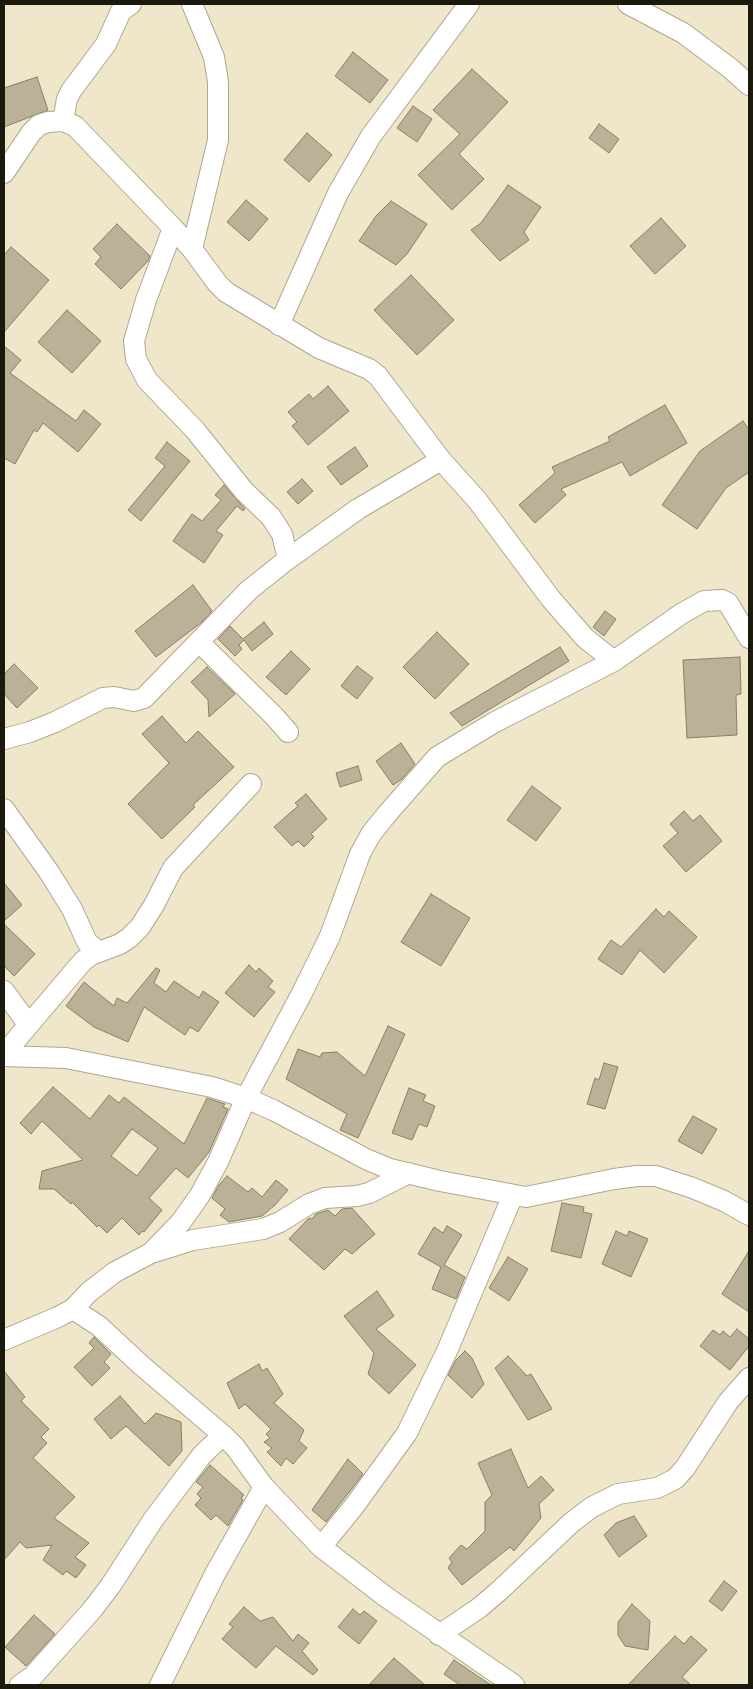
<!DOCTYPE html>
<html>
<head>
<meta charset="utf-8">
<style>
  body { margin:0 }
  #map { position:relative; width:753px; height:1689px; overflow:hidden; background:#f0e6ca; font-family:"Source Sans 3",sans-serif }
  canvas { display:block }
  .frame { position:absolute; inset:0; border:5px solid #1b180e; pointer-events:none }
</style>
</head>
<body>
<div id="map">
<canvas width="753" height="1689"></canvas>
<div class="frame"></div>
</div>
<script>
const context = document.querySelector('canvas').getContext('2d');
context.lineJoin = 'round';
function fill(path, color) {
  context.fillStyle = color;
  context.fill(path, 'evenodd');
}
function toPath(rows) {
  const path = new Path2D();
  for (const r of rows) {
    path.moveTo(r[0], r[1]);
    for (let i = 2; i < r.length; i += 2) path.lineTo(r[i], r[i + 1]);
  }
  return path;
}
function stroke(path, color, width, dash) {
  context.strokeStyle = color;
  context.lineWidth = width;
  context.lineCap = dash ? 'butt' : 'round';
  context.setLineDash(dash || []);
  context.stroke(path);
}
const building = toPath([
  [353,52,388,80,370,103,335,76,353,52],
  [472,69,508,102,459,154,484,179,452,210,418,175,460,134,433,110,472,69],
  [37,77,48,110,4,127,4,88,37,77],
  [413,106,432,119,417,142,397,128,413,106],
  [599,124,619,139,609,153,589,138,599,124],
  [307,133,332,155,309,182,284,160,307,133],
  [508,185,541,207,524,232,529,240,500,261,471,230,481,223,508,185],
  [246,200,268,219,249,241,227,222,246,200],
  [391,201,427,224,407,254,396,265,359,241,376,216,391,201],
  [661,218,686,246,655,274,630,246,661,218],
  [117,224,150,256,148,261,121,289,95,264,101,257,93,249,117,224],
  [11,247,49,280,4,332,4,255,11,247],
  [411,275,454,320,417,355,374,310,411,275],
  [67,310,101,341,72,373,38,342,67,310],
  [4,346,21,360,10,373,76,421,84,410,101,424,78,452,43,423,37,432,34,430,15,464,4,458,4,346],
  [328,386,349,411,308,445,292,426,297,422,288,412,309,394,313,399,328,386],
  [665,405,687,443,630,476,622,462,561,489,566,495,535,523,519,505,555,473,552,467,610,441,608,437,665,405],
  [743,421,749,430,749,472,726,488,697,529,662,505,700,451,743,421],
  [167,442,190,461,141,521,128,510,165,466,155,458,167,442],
  [355,447,368,466,341,485,327,467,355,447],
  [302,479,313,491,298,504,287,492,302,479],
  [224,485,245,509,243,511,237,506,216,531,223,535,204,563,173,541,192,514,202,521,221,500,215,495,224,485],
  [193,585,212,611,202,622,156,657,135,631,193,585],
  [605,611,616,619,604,636,593,627,605,611],
  [264,622,273,634,252,651,244,640,239,645,242,649,235,656,218,639,230,626,243,639,264,622],
  [437,632,469,664,435,699,403,667,437,632],
  [560,647,569,661,462,726,450,713,560,647],
  [291,651,310,669,286,695,266,677,291,651],
  [740,657,741,694,736,695,737,735,687,738,683,660,740,657],
  [14,664,38,688,17,708,4,694,4,674,14,664],
  [357,666,373,678,357,699,341,686,357,666],
  [207,667,235,694,209,717,208,700,191,682,207,667],
  [162,716,186,743,198,731,234,767,193,805,195,807,162,839,128,804,169,763,142,734,162,716],
  [401,743,415,764,402,779,393,785,376,761,401,743],
  [358,766,362,780,340,787,336,773,358,766],
  [532,786,561,808,536,841,507,820,532,786],
  [306,794,327,819,311,834,314,837,304,847,298,841,292,846,274,827,298,806,295,803,306,794],
  [684,811,693,821,700,815,722,841,686,872,663,846,678,833,670,824,684,811],
  [4,883,22,905,4,921,4,883],
  [431,894,470,918,441,966,401,942,431,894],
  [656,909,664,917,669,911,697,937,664,973,640,950,622,975,598,959,611,940,621,947,656,909],
  [4,924,35,954,14,976,4,966,4,924],
  [249,965,256,972,259,968,273,981,268,987,275,992,254,1017,225,993,249,965],
  [156,968,160,970,154,983,166,992,174,981,199,998,203,991,219,1002,198,1032,190,1027,185,1035,144,1007,128,1042,94,1027,66,1006,84,982,114,1006,117,998,127,1003,156,968],
  [388,1026,405,1034,358,1138,340,1130,347,1114,286,1079,298,1049,320,1057,322,1053,337,1052,365,1076,388,1026],
  [604,1063,618,1067,605,1109,587,1104,595,1078,599,1080,604,1063],
  [53,1087,90,1119,109,1095,119,1103,124,1097,184,1144,207,1098,225,1104,223,1107,228,1109,209,1152,188,1178,176,1168,149,1198,162,1210,144,1232,142,1231,139,1235,122,1218,107,1233,99,1225,97,1227,72,1202,71,1204,54,1189,39,1189,42,1171,83,1160,42,1121,31,1134,20,1123,53,1087],
  [132,1129,158,1148,137,1176,111,1156,132,1129],
  [409,1088,426,1095,423,1101,435,1106,427,1127,419,1124,412,1140,392,1133,409,1088],
  [693,1116,717,1129,702,1154,678,1141,693,1116],
  [227,1176,248,1192,252,1188,262,1197,276,1180,288,1190,275,1205,262,1216,229,1222,220,1215,225,1209,212,1198,219,1185,227,1176],
  [562,1203,584,1207,583,1212,592,1214,581,1258,551,1251,562,1203],
  [352,1208,375,1234,352,1254,345,1249,324,1270,289,1239,308,1219,310,1218,312,1219,316,1214,328,1210,335,1216,342,1209,352,1208],
  [447,1226,462,1235,444,1265,465,1277,456,1299,432,1289,441,1267,418,1254,434,1227,443,1233,447,1226],
  [616,1231,627,1236,629,1231,648,1239,631,1277,602,1264,616,1231],
  [749,1251,749,1312,722,1294,749,1251],
  [508,1257,528,1269,509,1301,489,1288,508,1257],
  [377,1291,394,1316,376,1329,416,1365,389,1394,368,1374,374,1353,344,1316,377,1291],
  [737,1329,749,1339,749,1346,730,1370,700,1346,713,1330,720,1335,723,1331,730,1337,737,1329],
  [94,1337,111,1354,104,1362,110,1368,92,1386,74,1367,94,1348,89,1343,94,1337],
  [465,1351,472,1358,484,1384,472,1398,448,1375,456,1360,465,1351],
  [508,1356,527,1376,531,1374,552,1409,528,1420,495,1368,508,1356],
  [259,1364,262,1371,267,1368,283,1394,274,1403,304,1430,299,1441,307,1448,293,1464,286,1458,281,1466,267,1452,272,1448,264,1442,270,1438,266,1434,271,1429,245,1404,239,1409,227,1383,259,1364],
  [4,1371,25,1397,21,1401,49,1429,41,1437,47,1443,33,1458,75,1497,54,1518,89,1543,75,1557,86,1565,76,1578,66,1571,63,1575,43,1560,52,1545,26,1548,20,1542,4,1560,4,1371],
  [120,1396,145,1424,156,1413,181,1422,182,1451,169,1466,126,1426,111,1439,94,1419,120,1396],
  [511,1449,528,1488,541,1476,554,1490,539,1504,541,1518,514,1551,510,1547,462,1585,448,1568,452,1562,449,1558,461,1545,467,1549,485,1531,485,1502,492,1495,478,1463,511,1449],
  [348,1459,363,1474,326,1522,312,1510,348,1459],
  [210,1465,244,1495,241,1498,243,1500,228,1526,216,1515,211,1520,195,1505,201,1498,197,1494,203,1487,196,1482,210,1465],
  [634,1516,647,1536,619,1557,604,1535,616,1523,634,1516],
  [724,1581,737,1591,722,1611,709,1601,724,1581],
  [632,1604,650,1621,648,1650,625,1646,618,1635,618,1622,632,1604],
  [244,1607,260,1621,273,1617,293,1641,298,1634,309,1643,302,1651,318,1670,313,1675,276,1646,256,1668,222,1639,233,1627,229,1624,244,1607],
  [353,1609,360,1615,364,1611,377,1621,359,1644,338,1627,353,1609],
  [34,1615,55,1634,26,1666,5,1647,34,1615],
  [675,1636,684,1644,691,1636,707,1650,682,1677,691,1685,628,1685,675,1636],
  [394,1658,425,1685,369,1685,394,1658],
  [454,1660,491,1685,460,1685,444,1674,454,1660]
]);
fill(building, '#bbb197');
stroke(building, '#887f66', 1);
const minor = toPath([
  [628,4,683,33,730,68,749,85],
  [63,121,67,99,71,91,106,44,121,11,131,4],
  [4,173,31,133,39,125,48,122,63,121,75,126,173,228,192,249,217,283,226,292,319,348,369,369,378,376,441,460,477,500,551,599,585,638,614,661],
  [173,228,146,300,134,341,136,359,147,380,195,430,244,491,271,517,282,534,288,559],
  [192,249,218,140,218,82,214,57,192,4],
  [279,325,338,193,371,136,469,4],
  [199,642,274,716,288,732],
  [4,739,30,732,55,722,103,698,114,697,134,701,144,698,249,590,288,559,358,509,441,460],
  [4,809,49,872,72,909,87,942,99,952],
  [4,991,28,1024],
  [4,1054,83,961,91,955,120,944,129,938,140,927,154,905,173,868,251,784],
  [4,1056,66,1058,212,1087,246,1098,273,1110,368,1160,390,1169,440,1181,526,1197,614,1179,637,1176,656,1176,693,1188,724,1201,749,1215],
  [151,1253,181,1222,200,1195,218,1162,246,1098,301,995,330,936,360,854,371,834,387,814,437,757,495,722,614,661,681,614,704,601,722,600,728,603,749,638],
  [73,1309,99,1326,141,1365,223,1435,235,1447,264,1487,321,1547,386,1597,514,1685],
  [4,1340,58,1317,73,1309,89,1292,115,1272,151,1253,193,1240,263,1229,280,1222,309,1204,325,1198,357,1196,369,1193,409,1173],
  [321,1547,355,1505,407,1433,447,1351,513,1195],
  [439,1635,479,1608,499,1591,571,1523,592,1507,618,1494,657,1488,675,1479,685,1468,728,1402,749,1378],
  [20,1685,33,1676,92,1610,111,1585,153,1520,186,1476,202,1455,223,1435],
  [160,1685,215,1574,264,1487]
]);
stroke(minor, '#b0a78d', 22);
stroke(minor, '#fff', 20);
</script>
</body>
</html>
